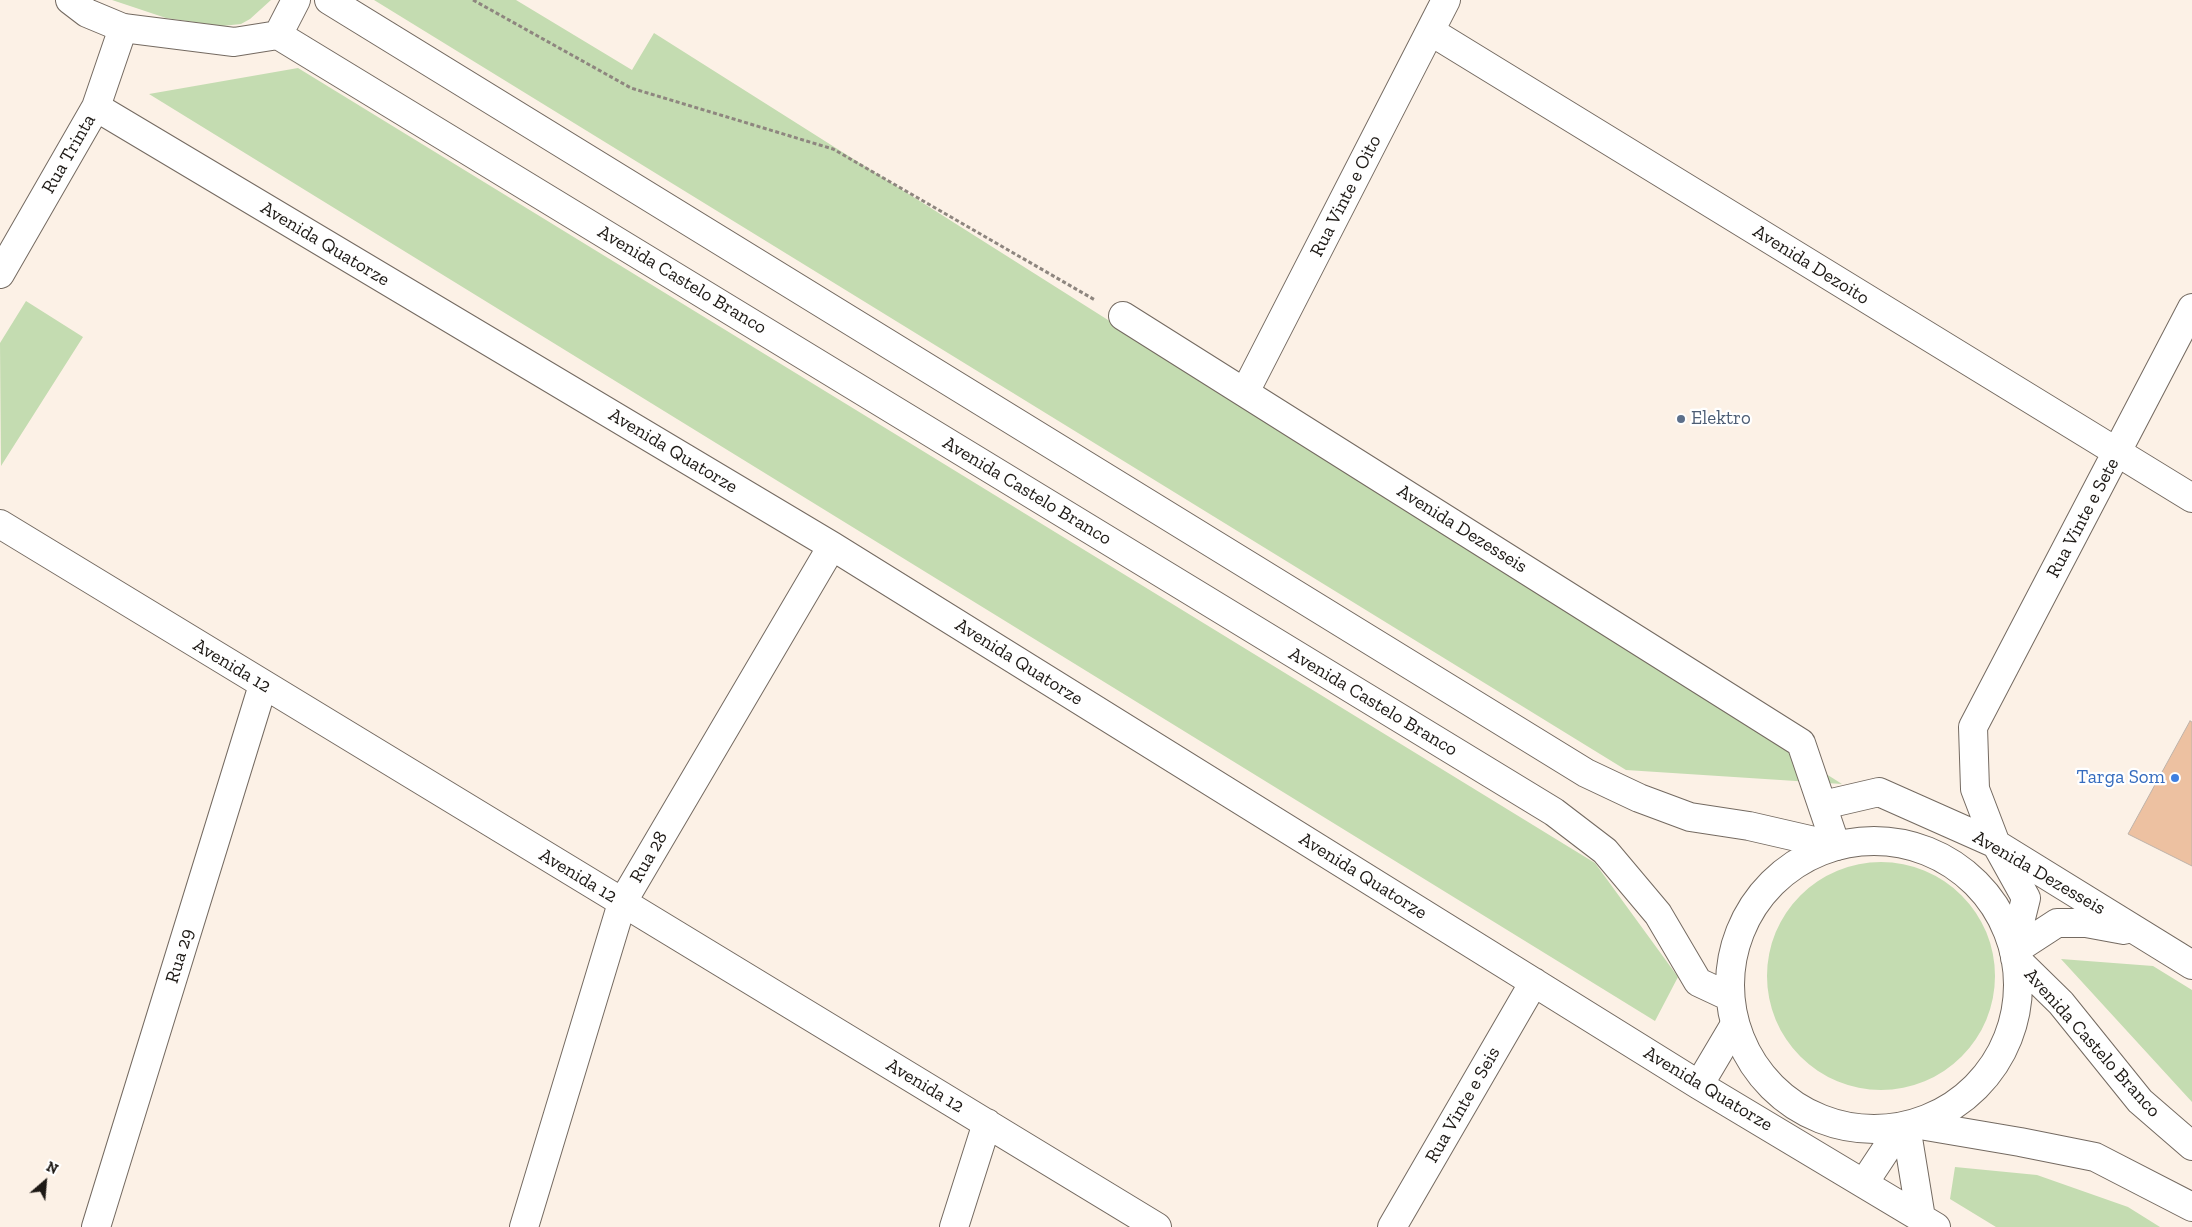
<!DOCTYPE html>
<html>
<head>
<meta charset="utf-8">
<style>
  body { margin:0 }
  #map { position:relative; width:2192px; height:1227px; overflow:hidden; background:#fcf1e6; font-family:"Zilla Slab",serif }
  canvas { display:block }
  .north { position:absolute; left:20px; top:1157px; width:50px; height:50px; -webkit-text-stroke:4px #fff; paint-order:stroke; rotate:27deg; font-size:14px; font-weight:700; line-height:20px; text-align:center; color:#1d1915 }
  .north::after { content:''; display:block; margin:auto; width:18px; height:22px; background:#1d1915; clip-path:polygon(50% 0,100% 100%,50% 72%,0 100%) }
</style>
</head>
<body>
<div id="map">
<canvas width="2192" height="1227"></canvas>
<div class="north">N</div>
</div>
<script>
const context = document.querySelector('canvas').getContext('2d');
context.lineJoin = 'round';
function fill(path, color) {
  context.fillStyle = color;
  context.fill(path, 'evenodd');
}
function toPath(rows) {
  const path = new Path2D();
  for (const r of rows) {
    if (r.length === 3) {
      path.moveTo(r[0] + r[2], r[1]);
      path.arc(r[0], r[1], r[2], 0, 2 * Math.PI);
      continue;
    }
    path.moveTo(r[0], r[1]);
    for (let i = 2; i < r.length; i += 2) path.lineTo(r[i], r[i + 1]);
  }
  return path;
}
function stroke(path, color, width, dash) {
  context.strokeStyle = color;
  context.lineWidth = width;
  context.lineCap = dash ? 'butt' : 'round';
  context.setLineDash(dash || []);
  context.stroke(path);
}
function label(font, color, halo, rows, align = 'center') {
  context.font = font + ' "Zilla Slab",serif';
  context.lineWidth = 4.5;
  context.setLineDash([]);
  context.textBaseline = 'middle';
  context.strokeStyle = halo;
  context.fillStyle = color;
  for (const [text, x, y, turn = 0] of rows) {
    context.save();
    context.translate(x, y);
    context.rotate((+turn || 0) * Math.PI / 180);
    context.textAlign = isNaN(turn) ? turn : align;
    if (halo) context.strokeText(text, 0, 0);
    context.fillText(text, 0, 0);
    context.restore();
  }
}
fill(toPath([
  [112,0,271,0,250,19,241,24,222,26,166,18],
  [374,0,516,0,632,70,654,33,1842,784,1626,770],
  [298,68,1595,863,1678,977,1655,1021,149,94],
  [26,301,83,337,1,466,0,343],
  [1881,976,114],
  [2061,959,2153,966,2192,990,2192,1102],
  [1955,1167,2037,1175,2128,1207,2160,1227,1996,1227,1950,1199]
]), '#c4dcb1');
const building = toPath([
  [2190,721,2192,722,2192,866,2128,834,2190,721]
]);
fill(building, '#edc1a1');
stroke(building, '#beb2a9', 1);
const minor = toPath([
  [1430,31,2192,498],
  [96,107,832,546,1699,1085,1936,1227],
  [0,274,96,107,123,28],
  [1123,316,1801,743,1836,846],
  [1245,392,1446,0],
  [0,524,1157,1227],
  [1823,805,1879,792,1996,844,2192,965],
  [2014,946,2026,898,1996,844,1975,789,1973,727,2192,308],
  [2014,951,2057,923,2086,923,2124,930],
  [1699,1085,1734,1026],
  [1906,1126,1921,1218],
  [1864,1183,1901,1127],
  [96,1227,263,685],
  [524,1227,622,903,832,546],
  [954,1227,987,1123],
  [1392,1227,1534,982]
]);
const major = toPath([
  [70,0,87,13,123,28,234,42,278,35,296,0],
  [329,0,1586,773,1639,798,1690,817,1749,826,1836,846],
  [278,35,1554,812,1605,851,1658,914,1698,982,1730,997],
  [1874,985,144],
  [2015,958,2061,1003,2140,1101,2192,1146],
  [1914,1124,2020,1142,2095,1157,2192,1207]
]);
stroke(minor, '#746a61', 30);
stroke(major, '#746a61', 30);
stroke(toPath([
  [473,0,631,88,833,149,1095,300]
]), '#8e867f', 3, [4, 2.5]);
stroke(minor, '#fff', 28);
stroke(major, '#fff', 28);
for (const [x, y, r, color] of [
  [1681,419,5,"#5c6f8a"],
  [2175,778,5,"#3f7fe0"]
]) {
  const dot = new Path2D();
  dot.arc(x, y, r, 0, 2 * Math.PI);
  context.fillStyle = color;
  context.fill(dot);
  stroke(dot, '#fff', 2);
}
label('19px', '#1d1915', '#fff', [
  ["Rua Trinta",69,154,-60],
  ["Rua Vinte e Oito",1346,196,-63],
  ["Avenida Quatorze",325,244,31],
  ["Avenida Dezoito",1811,265,32],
  ["Avenida Castelo Branco",682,280,31],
  ["Avenida Quatorze",673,451,31],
  ["Avenida Castelo Branco",1027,491,31],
  ["Rua Vinte e Sete",2083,518,-62],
  ["Avenida Dezesseis",1462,529,32],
  ["Avenida Quatorze",1019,662,32],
  ["Avenida 12",232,666,31],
  ["Avenida Castelo Branco",1373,702,31],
  ["Rua 28",649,857,-60],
  ["Avenida Dezesseis",2039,873,30],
  ["Avenida 12",578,876,31],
  ["Avenida Quatorze",1363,876,32],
  ["Rua 29",180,956,-73],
  ["Avenida Castelo Branco",2092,1043,48],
  ["Avenida 12",925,1086,31],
  ["Avenida Quatorze",1708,1089,31],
  ["Rua Vinte e Seis",1463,1105,-60]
]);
label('19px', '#4e5e75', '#fff', [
  ["Elektro",1691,419]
], 'left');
label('19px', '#366cbe', '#fff', [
  ["Targa Som",2165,778]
], 'right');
</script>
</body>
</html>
